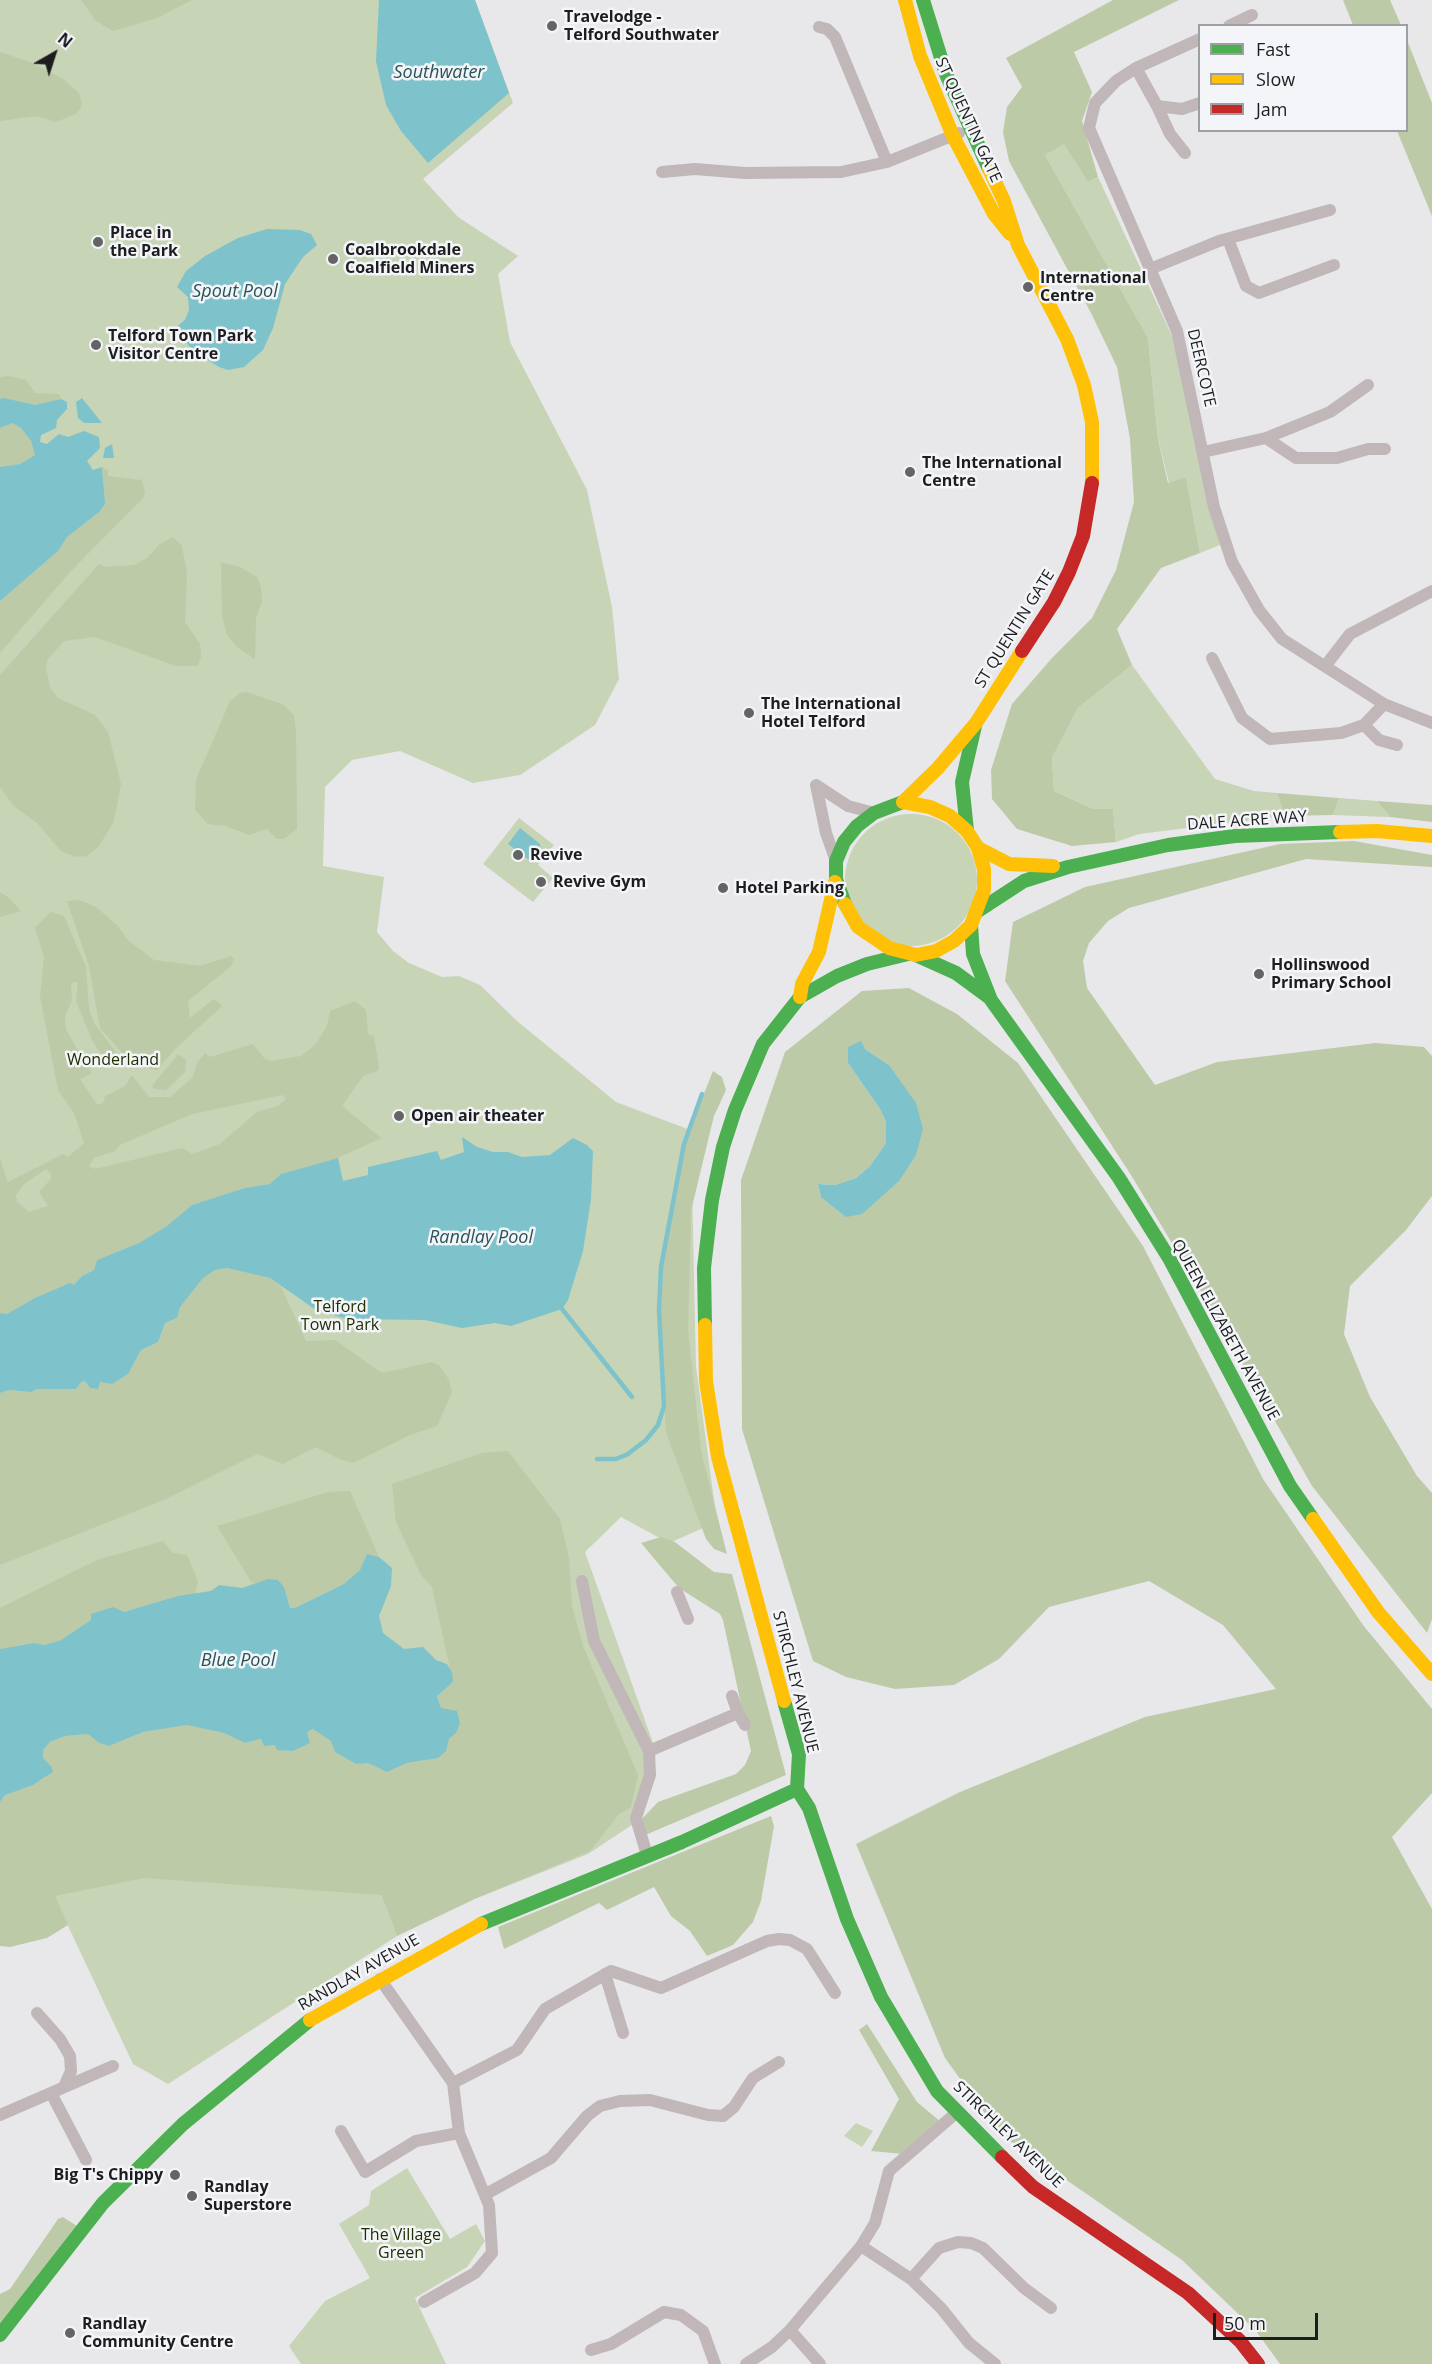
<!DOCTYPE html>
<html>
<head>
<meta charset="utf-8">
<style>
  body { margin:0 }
  #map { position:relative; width:1432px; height:2364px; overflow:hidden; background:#e8e8eb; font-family:"Open Sans",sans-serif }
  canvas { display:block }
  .legend { position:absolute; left:1198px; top:24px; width:210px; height:108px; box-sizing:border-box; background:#f4f5f9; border:2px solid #9e9fa2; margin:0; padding:8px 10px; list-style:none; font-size:18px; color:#1d1d1f }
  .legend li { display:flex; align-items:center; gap:12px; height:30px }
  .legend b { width:30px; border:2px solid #9e9fa2 }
  .north { position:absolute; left:24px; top:24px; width:60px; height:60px; -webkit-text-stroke:4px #f4f5f9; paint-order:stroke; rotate:39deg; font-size:16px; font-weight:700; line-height:24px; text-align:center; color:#1d1d1f }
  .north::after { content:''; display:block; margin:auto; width:21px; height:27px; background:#1d1d1f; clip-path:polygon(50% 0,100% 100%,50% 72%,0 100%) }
  .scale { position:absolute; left:1213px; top:2313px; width:105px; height:27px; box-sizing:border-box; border:3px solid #1d1d1f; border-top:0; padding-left:8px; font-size:18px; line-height:21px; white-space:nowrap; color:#1d1d1f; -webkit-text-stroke:4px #f4f5f9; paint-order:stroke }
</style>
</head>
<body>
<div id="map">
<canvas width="1432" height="2364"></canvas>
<ul class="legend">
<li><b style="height:8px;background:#4caf50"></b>Fast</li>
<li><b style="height:8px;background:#ffc107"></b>Slow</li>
<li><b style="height:8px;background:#c62828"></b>Jam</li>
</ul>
<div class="north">N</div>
<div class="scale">50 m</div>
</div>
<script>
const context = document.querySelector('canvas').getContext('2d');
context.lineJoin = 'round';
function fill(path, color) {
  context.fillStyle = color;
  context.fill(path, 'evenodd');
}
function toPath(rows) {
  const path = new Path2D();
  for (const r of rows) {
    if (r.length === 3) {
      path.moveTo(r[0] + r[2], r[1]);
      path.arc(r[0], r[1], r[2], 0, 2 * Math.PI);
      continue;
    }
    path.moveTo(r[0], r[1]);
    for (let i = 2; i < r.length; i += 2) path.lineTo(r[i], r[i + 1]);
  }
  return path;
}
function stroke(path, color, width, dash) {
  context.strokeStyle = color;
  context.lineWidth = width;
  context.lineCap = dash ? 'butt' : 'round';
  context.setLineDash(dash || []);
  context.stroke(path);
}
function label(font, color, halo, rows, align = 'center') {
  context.font = font + ' "Open Sans",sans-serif';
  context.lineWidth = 5;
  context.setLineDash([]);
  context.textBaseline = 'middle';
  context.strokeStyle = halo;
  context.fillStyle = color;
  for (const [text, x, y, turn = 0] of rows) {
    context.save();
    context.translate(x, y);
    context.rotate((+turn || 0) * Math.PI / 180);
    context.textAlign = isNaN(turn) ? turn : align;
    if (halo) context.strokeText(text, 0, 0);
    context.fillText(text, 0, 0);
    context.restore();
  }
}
fill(toPath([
  [0,0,475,0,513,103,423,179,458,217,518,256,498,274,510,342,587,490,612,607,619,679,595,725,520,775,473,783,400,751,352,760,325,787,323,866,384,877,377,932,393,951,409,963,442,977,459,976,480,985,517,1021,616,1102,698,1133,692,1185,696,1367,717,1522,669,1543,621,1517,585,1552,653,1743,638,1821,588,1854,477,1898,381,1895,397,1936,168,2084,133,2064,54,1896,0,1883],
  [1064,143,1088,182,1098,177,1172,336,1220,545,1200,553,1186,477,1169,483,1158,438,1148,338,1045,155],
  [1132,665,1215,779,1254,791,1277,793,1285,816,1139,834,1116,842,1113,809,1093,809,1054,791,1052,758,1078,708],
  [1339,798,1377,801,1390,817,1333,815],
  [911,880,66],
  [519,818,554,845,538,865,553,878,533,902,483,864],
  [856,2123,873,2131,862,2147,844,2136],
  [407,2168,450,2239,476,2224,485,2241,467,2267,415,2298,446,2364,301,2364,289,2346,325,2301,370,2278,339,2224,369,2205,371,2191]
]), '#c7d4b5');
fill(toPath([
  [81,0,192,0,157,18,113,31,96,21],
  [1113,0,1179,0,1074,52,1092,92,1082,121,1098,177,1088,182,1064,144,1045,155,1148,338,1158,439,1168,483,1186,477,1200,553,1161,568,1117,629,1132,665,1078,708,1052,758,1054,791,1093,809,1113,809,1116,842,1072,846,1017,829,992,799,991,770,1012,704,1052,658,1092,618,1116,570,1134,502,1130,439,1117,367,1091,313,1009,161,1003,132,1007,107,1022,87,1006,58],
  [1343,0,1390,0,1401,25,1353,25],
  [1407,40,1432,103,1432,216,1397,131,1406,130],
  [0,52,30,62,63,79,79,93,82,105,76,114,56,122,36,116,0,121],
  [9,376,26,380,35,393,59,394,61,399,35,405,0,399,0,377],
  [12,423,21,428,31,441,35,455,20,464,0,467,0,428],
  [102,467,108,470,108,476,141,480,145,491,143,498,71,571,0,653,0,601,58,551,67,537,99,512,104,504],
  [173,537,182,546,187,574,185,622,200,644,201,657,197,666,176,666,95,637,64,641,48,659,46,667,50,688,58,698,95,715,108,732,121,784,114,821,99,846,87,856,75,857,61,851,38,824,13,805,0,787,0,675,99,564,106,567,134,565,147,558,160,544],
  [221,563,238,566,257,577,261,587,262,602,256,618,255,659,237,647,227,635,222,616],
  [247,692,284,705,294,715,296,731,297,829,284,839,277,839,267,829,249,835,225,826,208,824,195,810,196,780,230,701,240,693],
  [1277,793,1339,798,1333,815,1285,816],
  [1377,801,1432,805,1432,822,1390,817],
  [1354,841,1432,855,1432,867,1306,859,1129,908,1108,921,1089,943,1083,961,1087,988,1155,1085,1217,1062,1375,1043,1424,1047,1432,1056,1432,1196,1406,1230,1350,1286,1344,1334,1370,1397,1417,1476,1432,1493,1432,1619,1427,1633,1312,1486,1205,1298,1131,1175,1005,981,1013,922,1085,887,1280,844],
  [0,892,9,898,21,911,0,917],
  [79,900,96,907,117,925,128,940,154,960,200,966,231,956,234,959,231,966,188,1001,190,1018,214,999,222,1006,175,1049,157,1070,132,1064,100,1028,89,966,67,901],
  [51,912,64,916,86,967,89,1009,94,1023,118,1055,118,1058,110,1059,100,1052,92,1040,76,1001,78,982,71,983,72,1000,65,1017,66,1030,92,1074,80,1079,97,1105,103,1103,105,1096,125,1086,132,1075,149,1097,170,1097,192,1078,198,1062,205,1053,210,1057,253,1044,264,1058,271,1061,301,1056,316,1044,327,1026,330,1011,355,1001,366,1010,368,1034,374,1036,379,1067,377,1071,363,1076,342,1106,381,1138,338,1158,281,1174,270,1184,245,1188,192,1205,167,1226,139,1243,97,1260,94,1270,82,1276,74,1285,35,1298,7,1314,0,1313,0,1159,8,1182,63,1154,68,1157,84,1143,74,1113,58,1090,40,996,44,957,35,928],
  [283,1095,286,1099,278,1106,257,1112,220,1144,192,1154,182,1148,95,1169,89,1166,94,1158,115,1151,120,1145,192,1114],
  [46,1169,51,1174,51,1179,39,1192,48,1206,29,1212,17,1202,16,1195,23,1185],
  [909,988,957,1014,1018,1063,1143,1246,1263,1479,1363,1625,1432,1709,1432,1793,1392,1837,1432,1909,1432,2364,1280,2364,1256,2331,1182,2260,1000,2134,945,2058,856,1844,960,1792,1145,1717,1276,1689,1223,1625,1149,1581,1049,1607,999,1659,954,1685,895,1689,846,1677,813,1661,742,1429,741,1180,785,1052,862,991],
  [865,1049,889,1065,899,1181,821,1197,818,1184,835,1185,856,1178,870,1166,886,1143,886,1122,880,1109,848,1063],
  [178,1054,186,1060,185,1072,166,1090,155,1089,152,1086],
  [713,1071,722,1077,726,1090,714,1116,691,1211,688,1330,701,1451,727,1554,714,1549,706,1539,666,1432,659,1310,661,1267,684,1144],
  [227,1268,270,1278,281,1287,306,1341,335,1340,382,1373,432,1362,439,1365,449,1380,452,1392,437,1426,410,1435,353,1463,339,1459,316,1447,283,1464,257,1454,166,1499,0,1565,0,1393,9,1390,31,1392,37,1389,75,1389,81,1382,85,1381,90,1388,100,1382,112,1384,128,1374,141,1350,158,1342,165,1323,177,1318,180,1307,203,1278,215,1270],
  [508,1451,560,1519,569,1558,572,1606,583,1646,638,1775,631,1807,619,1814,590,1851,477,1898,397,1936,381,1895,144,1878,55,1896,68,1925,47,1938,10,1947,0,1946,0,1802,5,1795,44,1779,51,1766,43,1758,43,1750,50,1742,65,1736,88,1734,99,1743,109,1746,143,1732,187,1725,224,1733,245,1743,262,1739,276,1745,299,1747,310,1743,307,1731,313,1729,332,1741,335,1752,356,1764,368,1763,387,1772,407,1763,424,1761,456,1733,441,1708,437,1696,453,1682,432,1587,421,1575,396,1522,392,1484,482,1453],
  [350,1491,379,1557,367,1554,360,1570,344,1584,295,1608,290,1608,284,1587,278,1580,252,1583,217,1526,328,1492],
  [661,1537,675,1542,714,1572,732,1574,786,1775,643,1836,638,1823,658,1802,736,1774,745,1765,751,1751,723,1620,720,1614,679,1588,641,1543],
  [163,1541,173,1553,187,1555,198,1581,195,1594,91,1620,61,1640,45,1645,34,1643,0,1649,0,1608,97,1560],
  [771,1816,774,1826,761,1901,753,1922,733,1945,707,1956,690,1931,671,1916,654,1887,607,1910,599,1903,504,1949,498,1927],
  [867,2024,917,2102,941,2122,904,2154,871,2151,899,2099,859,2030],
  [63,2217,77,2226,0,2327,0,2294,10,2289,58,2219]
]), '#bdcaa8');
fill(toPath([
  [379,0,475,0,509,93,428,163,401,131,386,105,376,61],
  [267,229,300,230,311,234,317,245,303,257,285,284,273,328,263,350,244,367,228,370,219,367,193,351,175,328,185,320,189,310,188,297,177,287,186,271,205,256,238,238],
  [4,398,35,405,61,399,67,402,67,409,57,420,56,428,41,435,40,442,47,444,59,434,68,437,84,431,99,437,100,448,87,461,93,470,102,467,105,504,99,512,67,537,58,551,0,601,0,467,20,464,35,455,31,441,21,428,12,423,0,428,0,399],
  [82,398,102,423,84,423,78,418,76,402],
  [112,444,114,458,103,458,105,448],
  [520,828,540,844,541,853,533,863,508,844],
  [861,1041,865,1049,889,1065,916,1103,923,1129,916,1155,899,1181,862,1214,846,1217,821,1197,818,1184,835,1185,856,1178,870,1166,886,1143,886,1122,880,1109,848,1063,848,1047],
  [462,1137,477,1147,493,1152,508,1152,522,1157,550,1155,573,1138,587,1145,593,1151,591,1199,583,1251,568,1300,562,1309,511,1326,495,1323,462,1328,425,1320,347,1319,316,1310,270,1278,227,1268,215,1270,203,1278,180,1307,177,1318,165,1323,158,1342,141,1350,128,1374,112,1384,100,1382,98,1389,90,1388,85,1381,81,1382,76,1389,37,1389,31,1392,9,1390,0,1393,0,1313,7,1314,35,1298,70,1283,74,1285,82,1276,94,1270,97,1260,139,1243,167,1226,192,1205,245,1188,270,1184,281,1174,338,1158,343,1181,368,1175,368,1167,437,1151,441,1160,464,1152],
  [367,1554,379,1557,392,1568,391,1586,379,1616,383,1633,404,1649,423,1647,436,1660,447,1664,452,1672,453,1682,437,1696,441,1708,457,1711,460,1723,456,1733,449,1739,446,1751,438,1758,407,1763,387,1772,368,1763,356,1764,335,1752,331,1741,313,1729,307,1732,310,1743,293,1751,277,1750,275,1745,264,1746,261,1739,245,1743,224,1733,187,1725,143,1732,109,1746,99,1743,88,1734,65,1736,50,1742,43,1750,43,1758,51,1766,53,1772,33,1785,5,1795,0,1802,0,1649,34,1643,45,1645,61,1640,91,1620,91,1614,113,1607,124,1612,178,1596,211,1591,219,1585,242,1588,268,1579,278,1580,284,1587,290,1608,295,1608,344,1584,360,1570]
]), '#7ec3cb');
stroke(toPath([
  [562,1309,632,1397],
  [597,1459,616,1459,628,1454,646,1440,658,1425,664,1406,659,1310,661,1267,684,1144,702,1094]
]), '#7ec3cb', 4.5);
stroke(toPath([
  [1229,26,1252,15],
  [819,27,827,29,835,37,887,162],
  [1200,39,1136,68,1116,81,1095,103,1089,128,1177,331,1214,507,1232,562,1259,610,1282,639,1384,704,1432,723],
  [1136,68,1157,106,1182,109,1200,103],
  [1157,106,1170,134,1185,153],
  [662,172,695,169,745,173,841,172,887,162,959,133],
  [1228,239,1246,286,1259,293,1334,265],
  [1150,269,1219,241,1330,210],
  [1266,438,1330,412,1368,385],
  [1203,452,1266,438,1296,458,1337,458,1368,449,1385,449],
  [1212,658,1242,718,1270,739,1341,733,1364,725,1384,704],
  [1326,665,1350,634,1432,591],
  [1364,725,1379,740,1397,745],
  [816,785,826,833,836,861],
  [816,785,848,806,874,813],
  [582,1581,594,1641,649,1751,650,1775,636,1818,647,1855],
  [677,1592,688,1619],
  [738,1713,745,1725],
  [649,1751,738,1713,732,1696],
  [605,1974,623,2033],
  [380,1979,453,2083,459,2133,489,2205,492,2253,475,2273,424,2302],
  [37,2013,60,2039,70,2056,71,2071,64,2087],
  [453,2083,517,2050,545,2009,611,1971,661,1988,767,1941,779,1939,790,1940,807,1949,835,1993],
  [51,2093,86,2160],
  [0,2115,113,2066],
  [341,2131,365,2172,416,2141,459,2133],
  [486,2194,551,2158,587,2116,600,2106,620,2101,650,2100,708,2115,723,2116,734,2107,753,2078,779,2062],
  [861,2246,911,2279,941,2308,969,2343,995,2364],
  [911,2279,939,2248,958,2242,971,2243,983,2248,1024,2288,1051,2308],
  [790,2330,820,2364],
  [591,2350,611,2344,664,2312,681,2315,703,2331,715,2364],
  [746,2364,772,2347,790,2330,861,2246,875,2223,889,2171,956,2113]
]), '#c1b7b9', 12);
stroke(toPath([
  [923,0,946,74,989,169],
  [967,831,962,782,975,726],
  [845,904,836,879,836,861,844,842,857,826,874,813,903,802],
  [978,911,1024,881,1068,867,1168,845,1235,836,1340,832],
  [971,925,973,954,991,1000,1119,1178,1169,1258,1290,1486,1313,1519],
  [916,955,956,973,990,998],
  [705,1325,704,1268,712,1200,723,1147,735,1110,763,1044,800,997,837,976,867,964,908,954],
  [784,1701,799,1754,797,1789,809,1808,847,1919,881,1997,937,2091,1002,2157],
  [481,1924,682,1842,797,1789],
  [0,2335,103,2203,183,2124,310,2020]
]), '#4caf50', 14);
stroke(toPath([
  [905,0,920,56,953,136,994,214,1010,234],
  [989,169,1004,201,1018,245,1067,339,1084,385,1092,422,1092,483],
  [903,802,938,768,976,723,1022,651],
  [1340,832,1377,831,1432,836],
  [978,848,1009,864,1053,866],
  [845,904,858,927,889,948,916,955,936,951,954,941,971,925,984,890,984,869,978,848,967,831,950,816,930,807,903,802],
  [800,997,802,984,819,952,835,882],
  [705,1325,706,1381,718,1457,784,1701],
  [1313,1519,1378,1612,1432,1674],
  [310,2020,481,1924]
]), '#ffc107', 14);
stroke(toPath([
  [1022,651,1054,602,1069,572,1083,536,1092,483],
  [1002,2157,1033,2187,1188,2293,1240,2341,1258,2364]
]), '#c62828', 14);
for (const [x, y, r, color] of [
  [552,26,6,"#646466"],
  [98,242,6,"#646466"],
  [333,259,6,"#646466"],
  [1028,287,6,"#646466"],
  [96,345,6,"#646466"],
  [910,472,6,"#646466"],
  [749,713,6,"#646466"],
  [518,855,6,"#646466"],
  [541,882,6,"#646466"],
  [723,888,6,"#646466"],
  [1259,974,6,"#646466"],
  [399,1116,6,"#646466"],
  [175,2175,6,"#646466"],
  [192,2196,6,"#646466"],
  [70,2333,6,"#646466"]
]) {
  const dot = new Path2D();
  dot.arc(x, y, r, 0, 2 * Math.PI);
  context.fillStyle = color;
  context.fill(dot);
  stroke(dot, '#f4f5f9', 2);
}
label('bold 16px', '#1d1d1f', '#f4f5f9', [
  ["Travelodge -",564,17],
  ["Telford Southwater",564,35],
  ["Place in",110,233],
  ["the Park",110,251],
  ["Coalbrookdale",345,250],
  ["Coalfield Miners",345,268],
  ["International",1040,278],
  ["Centre",1040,296],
  ["Telford Town Park",108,336],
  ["Visitor Centre",108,354],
  ["The International",922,463],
  ["Centre",922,481],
  ["The International",761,704],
  ["Hotel Telford",761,722],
  ["Revive",530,855],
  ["Revive Gym",553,882],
  ["Hotel Parking",735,888],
  ["Hollinswood",1271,965],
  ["Primary School",1271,983],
  ["Open air theater",411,1116],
  ["Big T's Chippy",163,2175,"right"],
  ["Randlay",204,2187],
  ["Superstore",204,2205],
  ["Randlay",82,2324],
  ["Community Centre",82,2342]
], 'left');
label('16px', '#1d1d1f', '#f4f5f9', [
  ["ST QUENTIN GATE",968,120,65],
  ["DEERCOTE",1201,368,77],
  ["ST QUENTIN GATE",1015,629,-58],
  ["DALE ACRE WAY",1247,821,-4],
  ["QUEEN ELIZABETH AVENUE",1225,1330,61],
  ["STIRCHLEY AVENUE",795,1682,76],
  ["RANDLAY AVENUE",359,1973,-30],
  ["STIRCHLEY AVENUE",1008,2135,44]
]);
label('16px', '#202f00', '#f4f5f9', [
  ["Wonderland",113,1060],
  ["Telford",340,1307],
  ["Town Park",340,1325],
  ["The Village",401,2235],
  ["Green",401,2253]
]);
label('italic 18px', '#285458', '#f4f5f9', [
  ["Southwater",439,73],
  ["Spout Pool",235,292],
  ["Randlay Pool",481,1238],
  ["Blue Pool",238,1661]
]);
</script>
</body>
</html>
